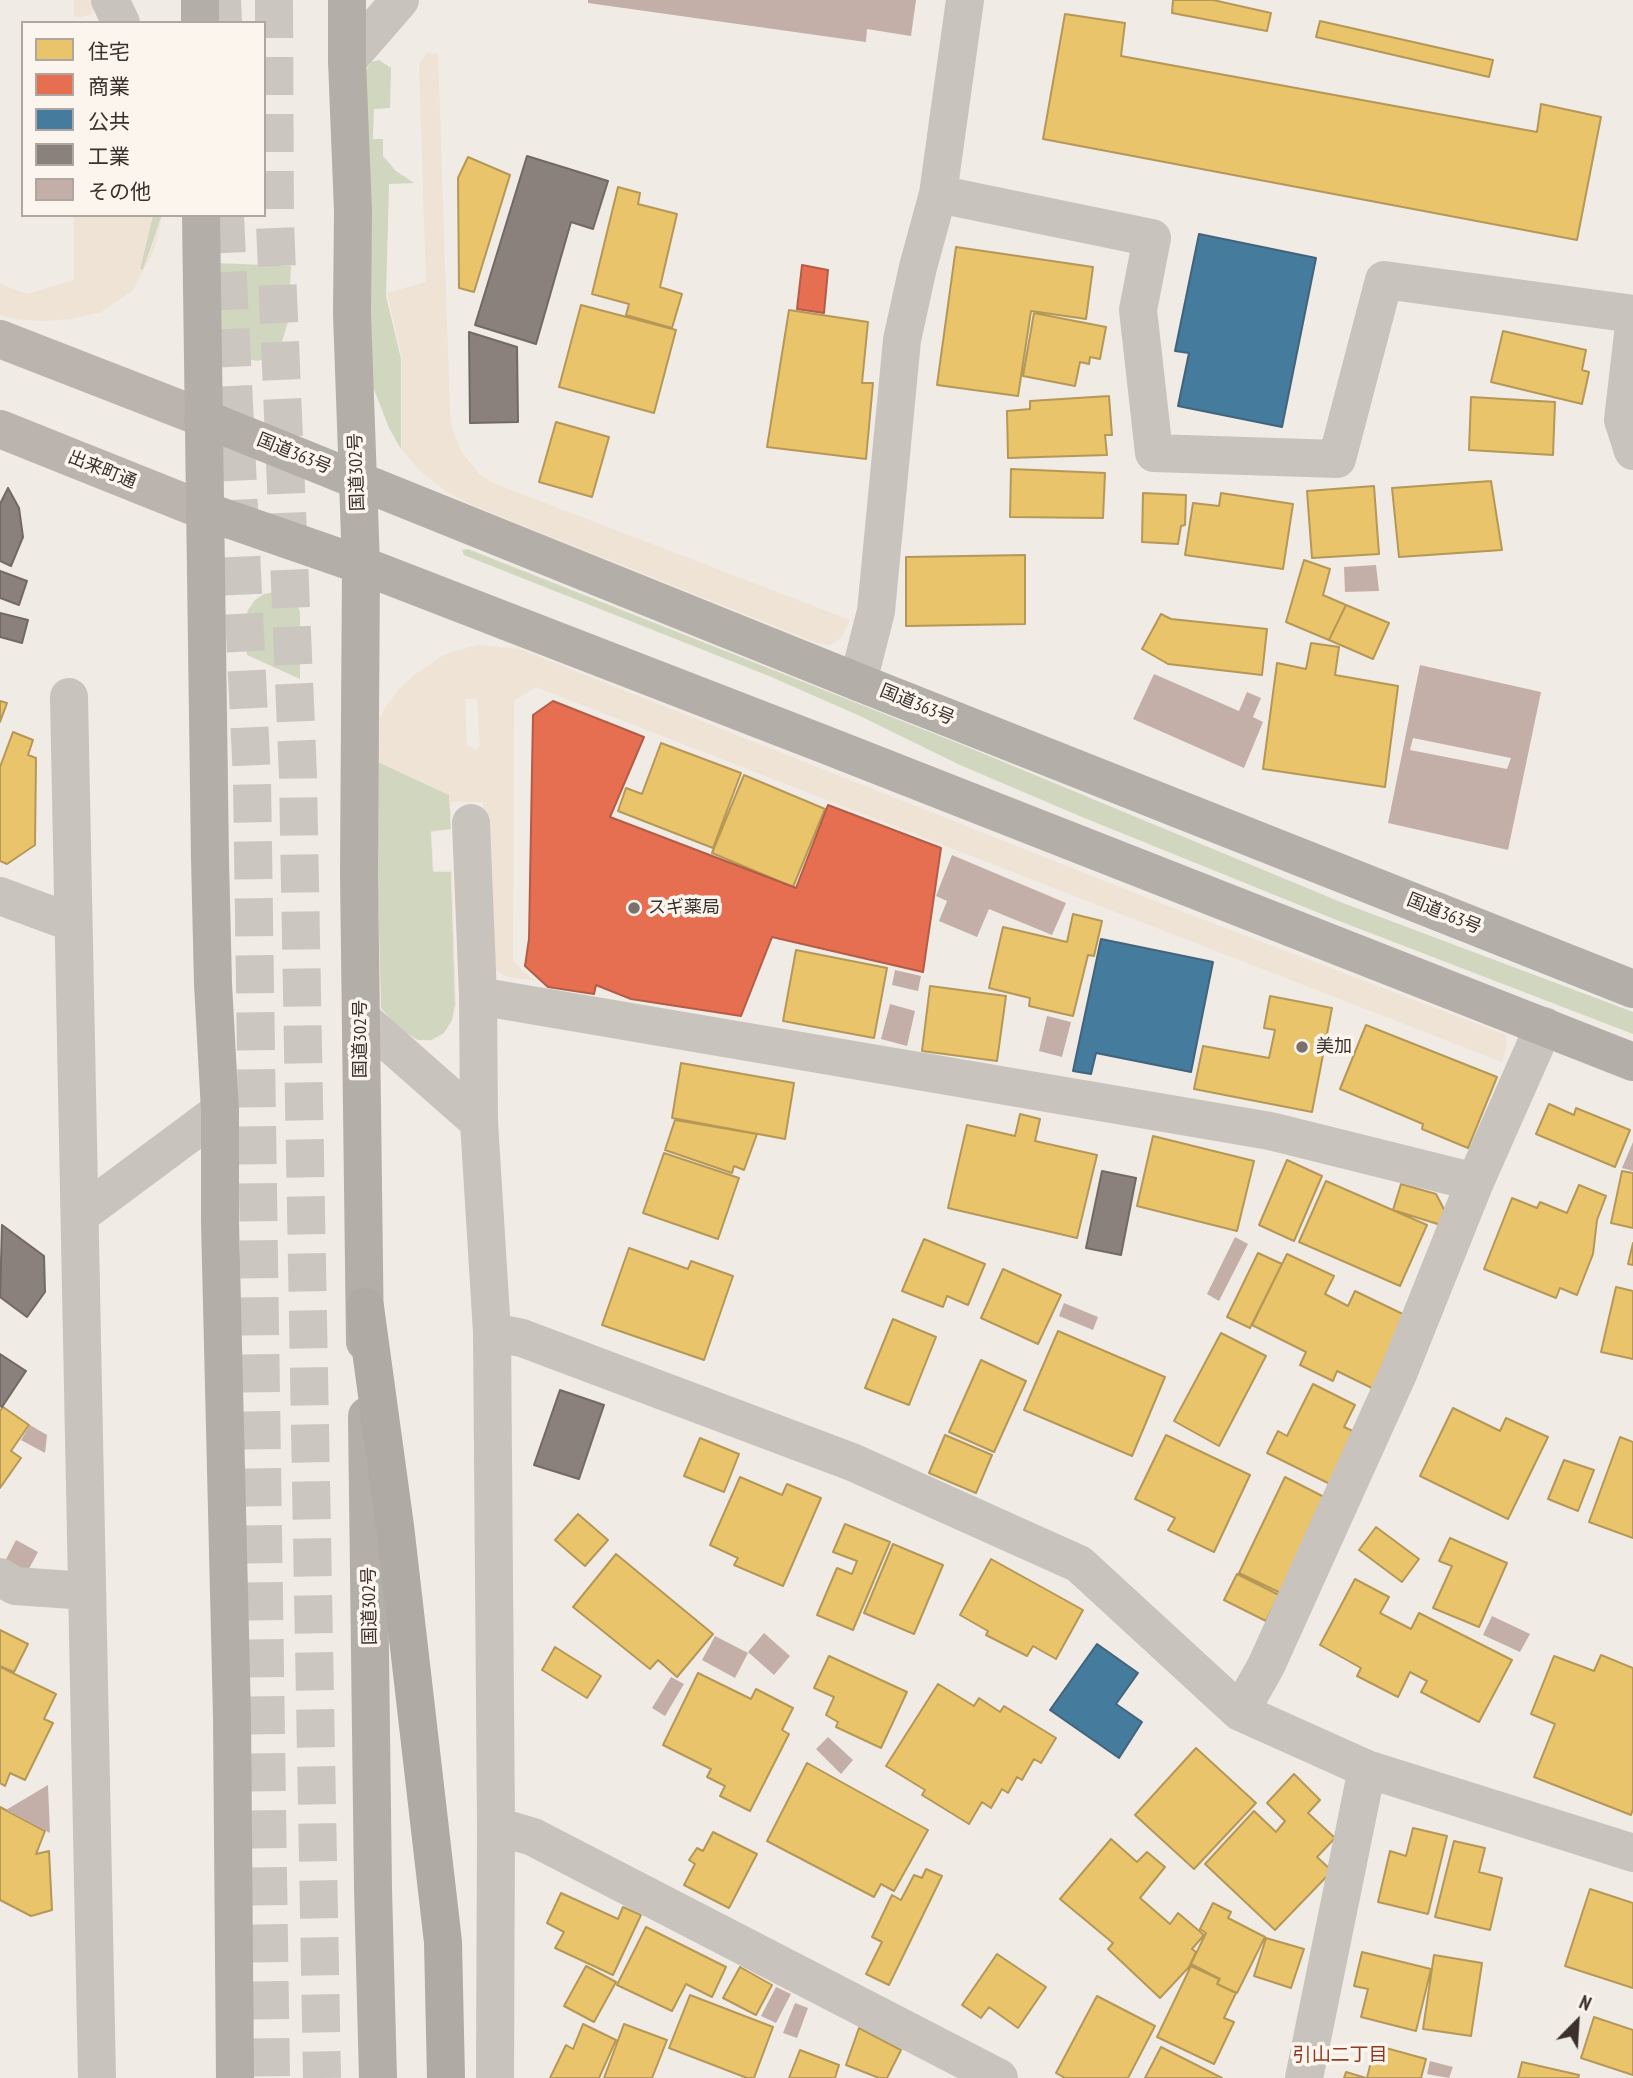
<!DOCTYPE html>
<html>
<head>
<meta charset="utf-8">
<style>
  body { margin:0 }
  #map { position:relative; width:1633px; height:2078px; overflow:hidden; background:#f0ebe5; font-family:"PT Sans Narrow","Noto Sans JP",sans-serif }
  canvas { display:block }
  .legend { position:absolute; left:21px; top:21px; width:245px; height:196px; box-sizing:border-box; background:#fbf5ee; border:2px solid #aea6a0; margin:0; padding:9px 12px; list-style:none; font-size:21px; color:#3b302b }
  .legend li { display:flex; align-items:center; gap:14px; height:35px }
  .legend b { width:35px; border:2px solid #aea6a0 }
  .north { position:absolute; left:1542px; top:1987px; width:70px; height:70px; -webkit-text-stroke:5px #fbf5ee; paint-order:stroke; rotate:24deg; font-size:19px; font-weight:700; line-height:28px; text-align:center; color:#3b302b }
  .north::after { content:''; display:block; margin:auto; width:24px; height:32px; background:#3b302b; clip-path:polygon(50% 0,100% 100%,50% 72%,0 100%) }
</style>
</head>
<body>
<div id="map">
<canvas width="1633" height="2078"></canvas>
<ul class="legend">
<li><b style="height:19px;background:#e9c46a"></b>住宅</li>
<li><b style="height:19px;background:#e76f51"></b>商業</li>
<li><b style="height:19px;background:#457b9d"></b>公共</li>
<li><b style="height:19px;background:#8a817c"></b>工業</li>
<li><b style="height:19px;background:#c3afa7"></b>その他</li>
</ul>
<div class="north">N</div>
</div>
<script>
const context = document.querySelector('canvas').getContext('2d');
context.lineJoin = 'round';
function fill(path, color) {
  context.fillStyle = color;
  context.fill(path, 'evenodd');
}
function toPath(rows) {
  const path = new Path2D();
  for (const r of rows) {
    path.moveTo(r[0], r[1]);
    for (let i = 2; i < r.length; i += 2) path.lineTo(r[i], r[i + 1]);
  }
  return path;
}
function stroke(path, color, width, dash) {
  context.strokeStyle = color;
  context.lineWidth = width;
  context.lineCap = dash ? 'butt' : 'round';
  context.setLineDash(dash || []);
  context.stroke(path);
}
function label(font, color, halo, rows, align = 'center') {
  context.font = font + ' "PT Sans Narrow","Noto Sans JP",sans-serif';
  context.lineWidth = 7;
  context.setLineDash([]);
  context.textBaseline = 'middle';
  context.strokeStyle = halo;
  context.fillStyle = color;
  for (const [text, x, y, turn = 0] of rows) {
    context.save();
    context.translate(x, y);
    context.rotate((+turn || 0) * Math.PI / 180);
    context.textAlign = isNaN(turn) ? turn : align;
    if (halo) context.strokeText(text, 0, 0);
    context.fillText(text, 0, 0);
    context.restore();
  }
}
fill(toPath([
  [379,60,391,68,390,108,374,109,373,139,383,139,383,156,396,171,414,183,389,184,386,296,401,359,401,449,389,428,370,379,359,83,371,62],
  [153,215,162,215,143,270,140,269],
  [214,263,291,266,288,322,281,345,269,357,258,361,242,358,223,346,216,323],
  [468,549,965,746,1343,903,1633,1012,1633,1034,1334,919,1082,817,960,765,860,716,769,676,464,555,462,550],
  [275,592,296,602,300,612,300,679,247,655,246,618,248,610,255,600,264,594],
  [374,760,449,795,451,829,431,832,433,871,451,872,455,1005,452,1020,444,1033,431,1040,418,1040,399,1029,381,1008]
]), '#d1d6bf');
fill(toPath([
  [74,0,94,0,92,14,82,17,74,17],
  [427,53,438,54,450,414,452,428,462,453,480,475,493,483,850,620,843,635,838,641,828,645,817,643,470,504,447,492,420,471,402,450,402,358,387,293,426,282,419,64],
  [74,215,153,215,140,268,143,270,163,215,154,251,132,291,101,312,71,319,42,321,15,319,0,315,0,284,27,294,74,280],
  [478,645,520,649,1155,901,1506,1035,1507,1045,1502,1062,536,687,514,701,513,961,532,979,541,981,507,977,497,971,491,964,489,951,483,802,451,802,451,829,431,832,434,871,452,870,456,1005,453,1020,444,1034,432,1041,418,1040,408,1037,380,1008,372,755,376,725,387,705,401,687,417,673,445,654],
  [477,698,480,745,476,750,467,745,465,699],
  [374,760,449,795,451,829,431,831,433,872,451,872,455,1004,452,1020,444,1033,431,1040,418,1040,399,1029,381,1008]
]), '#eee3d5');
const homes = toPath([
  [1173,0,1213,0,1271,13,1267,31,1172,13,1173,0],
  [1065,14,1125,23,1121,56,1537,132,1541,104,1601,117,1577,240,1043,139,1065,14],
  [1320,21,1493,60,1489,77,1316,37,1320,21],
  [468,157,510,175,474,292,459,288,458,178,468,157],
  [618,187,640,193,638,204,677,214,660,287,682,294,672,328,626,315,629,304,592,294,618,187],
  [956,247,1093,267,1086,319,1031,311,1018,396,937,385,956,247],
  [581,305,676,330,654,413,559,387,581,305],
  [789,310,868,322,862,383,873,383,866,459,767,447,789,310],
  [1034,313,1106,327,1100,359,1090,357,1089,364,1080,362,1075,386,1023,376,1034,313],
  [1503,331,1586,350,1582,370,1589,372,1582,404,1491,382,1503,331],
  [1109,396,1112,435,1105,435,1107,455,1008,458,1007,411,1030,409,1030,401,1109,396],
  [1471,397,1555,402,1553,455,1469,450,1471,397],
  [556,422,609,437,592,497,539,482,556,422],
  [1011,469,1105,473,1103,518,1010,517,1011,469],
  [1491,481,1502,550,1399,557,1392,488,1491,481],
  [1374,486,1379,554,1312,558,1307,491,1374,486],
  [1143,493,1186,495,1185,525,1181,526,1178,544,1142,542,1143,493],
  [1221,493,1293,504,1283,569,1185,555,1193,503,1219,506,1221,493],
  [1025,555,1025,624,906,626,906,557,1025,555],
  [1304,560,1330,569,1323,595,1346,605,1329,640,1286,622,1304,560],
  [1346,605,1389,623,1373,659,1329,640,1346,605],
  [1161,614,1171,619,1267,629,1262,675,1168,664,1142,649,1161,614],
  [1311,643,1339,647,1335,675,1398,686,1385,787,1263,769,1277,663,1306,669,1311,643],
  [0,701,7,703,0,722,0,701],
  [13,732,33,740,28,755,36,758,35,845,7,864,0,861,0,767,13,732],
  [661,743,741,773,713,848,618,811,626,788,642,794,661,743],
  [744,775,825,809,793,887,712,853,744,775],
  [1073,914,1102,921,1094,956,1088,955,1073,1016,1029,1006,1030,998,989,988,1003,927,1067,942,1073,914],
  [796,950,887,968,874,1038,783,1021,796,950],
  [930,986,1006,996,997,1061,922,1051,930,986],
  [1270,996,1332,1008,1312,1112,1194,1089,1203,1046,1269,1058,1275,1030,1264,1028,1270,996],
  [1366,1025,1497,1077,1468,1148,1422,1129,1423,1124,1340,1089,1366,1025],
  [681,1063,794,1083,785,1139,672,1118,681,1063],
  [1549,1104,1574,1115,1576,1108,1630,1130,1615,1167,1536,1134,1549,1104],
  [1020,1114,1040,1119,1035,1141,1097,1155,1077,1238,948,1208,967,1125,1015,1136,1020,1114],
  [675,1120,757,1134,744,1170,734,1166,732,1173,665,1150,675,1120],
  [1153,1136,1254,1161,1237,1231,1137,1206,1153,1136],
  [664,1153,739,1178,718,1239,643,1213,664,1153],
  [1287,1160,1322,1176,1294,1241,1259,1225,1287,1160],
  [1622,1171,1633,1173,1633,1228,1611,1223,1622,1171],
  [1326,1181,1427,1225,1400,1286,1299,1242,1326,1181],
  [1401,1184,1436,1194,1447,1215,1444,1226,1393,1210,1401,1184],
  [1579,1185,1606,1196,1597,1220,1593,1254,1577,1295,1560,1288,1556,1298,1484,1269,1512,1198,1537,1208,1540,1202,1567,1213,1579,1185],
  [924,1239,985,1264,968,1305,947,1296,943,1307,902,1291,924,1239],
  [1633,1243,1633,1265,1628,1264,1633,1243],
  [629,1248,688,1269,691,1261,733,1276,704,1360,602,1325,629,1248],
  [1258,1253,1282,1264,1250,1328,1227,1317,1258,1253],
  [1287,1254,1334,1276,1325,1294,1348,1306,1355,1291,1411,1318,1376,1390,1337,1371,1333,1381,1300,1365,1306,1352,1252,1325,1287,1254],
  [1003,1269,1061,1295,1038,1344,981,1318,1003,1269],
  [1616,1287,1633,1291,1633,1359,1601,1352,1616,1287],
  [893,1319,936,1337,909,1405,865,1388,893,1319],
  [1058,1331,1165,1377,1132,1456,1024,1410,1058,1331],
  [1221,1333,1266,1356,1219,1446,1174,1421,1221,1333],
  [981,1360,1026,1381,994,1452,949,1432,981,1360],
  [1313,1384,1355,1405,1344,1427,1355,1432,1336,1487,1267,1453,1278,1431,1287,1436,1313,1384],
  [3,1407,29,1425,11,1451,21,1458,0,1488,0,1411,3,1407],
  [1453,1408,1500,1431,1506,1418,1548,1437,1508,1519,1420,1476,1453,1408],
  [945,1435,992,1455,976,1493,929,1473,945,1435],
  [1166,1435,1250,1475,1214,1552,1168,1530,1175,1518,1135,1499,1166,1435],
  [1620,1437,1633,1442,1633,1538,1589,1522,1620,1437],
  [700,1438,739,1454,724,1492,684,1476,700,1438],
  [1564,1460,1594,1470,1578,1511,1548,1499,1564,1460],
  [740,1477,782,1495,787,1484,821,1498,783,1586,734,1565,738,1558,710,1545,740,1477],
  [1285,1477,1332,1501,1287,1596,1239,1573,1285,1477],
  [578,1514,608,1540,585,1566,555,1540,578,1514],
  [845,1524,890,1542,853,1630,817,1615,837,1568,852,1574,857,1561,833,1552,845,1524],
  [1376,1527,1419,1559,1402,1582,1359,1550,1376,1527],
  [1450,1538,1507,1563,1479,1627,1433,1608,1452,1566,1439,1561,1450,1538],
  [893,1544,943,1565,914,1634,864,1613,893,1544],
  [616,1554,713,1634,677,1677,658,1660,650,1669,573,1607,616,1554],
  [991,1559,1083,1610,1056,1659,1033,1646,1027,1656,986,1635,988,1631,960,1615,991,1559],
  [1237,1574,1279,1595,1266,1621,1224,1600,1237,1574],
  [1355,1579,1389,1597,1380,1613,1411,1629,1419,1613,1512,1660,1479,1722,1421,1692,1427,1681,1410,1672,1398,1697,1357,1676,1361,1668,1320,1645,1355,1579],
  [0,1630,28,1644,14,1672,0,1666,0,1630],
  [555,1647,601,1676,587,1698,542,1670,555,1647],
  [1601,1655,1633,1668,1633,1809,1631,1815,1534,1777,1555,1724,1531,1714,1554,1656,1594,1671,1601,1655],
  [829,1656,907,1692,881,1748,836,1727,838,1722,826,1715,834,1697,814,1688,829,1656],
  [0,1667,56,1694,44,1719,53,1723,25,1780,10,1773,5,1786,0,1783,0,1667],
  [698,1673,751,1699,756,1689,793,1708,782,1730,789,1734,750,1811,720,1796,725,1786,707,1777,711,1769,663,1745,698,1673],
  [938,1684,974,1706,979,1698,1000,1712,1004,1706,1056,1738,1041,1763,1034,1759,1022,1780,1017,1777,1008,1793,1002,1789,991,1808,982,1802,969,1824,922,1795,925,1790,886,1766,938,1684],
  [1196,1748,1256,1803,1194,1869,1135,1815,1196,1748],
  [807,1763,928,1830,894,1891,881,1884,874,1897,767,1841,807,1763],
  [1294,1774,1320,1800,1308,1813,1335,1838,1317,1857,1332,1871,1275,1930,1205,1864,1254,1811,1276,1832,1285,1821,1267,1803,1294,1774],
  [0,1807,45,1831,36,1854,49,1851,52,1910,31,1916,0,1900,0,1807],
  [1413,1828,1447,1836,1428,1914,1378,1902,1390,1851,1406,1856,1413,1828],
  [713,1832,757,1854,729,1908,684,1885,695,1864,689,1860,697,1848,703,1851,713,1832],
  [1111,1839,1137,1862,1147,1852,1165,1867,1140,1898,1170,1924,1178,1913,1204,1935,1192,1949,1196,1952,1189,1967,1160,1998,1108,1949,1113,1943,1060,1899,1111,1839],
  [1454,1841,1485,1848,1479,1872,1502,1878,1490,1930,1435,1917,1454,1841],
  [926,1869,942,1876,889,1985,866,1974,882,1942,872,1937,892,1895,901,1900,914,1875,922,1878,926,1869],
  [1590,1889,1633,1903,1633,1988,1565,1966,1590,1889],
  [561,1893,618,1919,623,1907,641,1915,613,1975,555,1948,564,1932,547,1923,561,1893],
  [1213,1903,1231,1912,1228,1918,1265,1937,1237,1993,1217,1984,1220,1979,1191,1964,1206,1933,1200,1929,1213,1903],
  [646,1927,726,1967,712,1997,686,1984,672,2011,617,1985,646,1927],
  [1266,1938,1304,1949,1291,1988,1254,1976,1266,1938],
  [1362,1952,1431,1969,1416,2031,1361,2017,1368,1989,1354,1986,1362,1952],
  [997,1954,1046,1987,1018,2028,989,2007,981,2018,962,2005,997,1954],
  [1434,1955,1482,1963,1471,2036,1423,2029,1434,1955],
  [586,1966,616,1982,594,2022,564,2006,586,1966],
  [1191,1966,1219,1979,1217,1984,1236,1993,1224,2018,1234,2022,1214,2064,1157,2037,1191,1966],
  [740,1967,772,1985,756,2015,723,1998,740,1967],
  [690,1995,773,2027,754,2078,747,2078,669,2048,690,1995],
  [1097,1996,1155,2026,1128,2078,1065,2078,1056,2073,1097,1996],
  [1594,2017,1633,2030,1633,2075,1581,2058,1594,2017],
  [583,2024,616,2040,599,2078,550,2078,566,2045,573,2049,583,2024],
  [624,2024,667,2040,652,2078,604,2078,624,2024],
  [859,2028,901,2050,887,2078,879,2078,846,2065,859,2028],
  [1375,2045,1426,2059,1421,2078,1367,2078,1375,2045],
  [1161,2047,1222,2078,1145,2078,1161,2047],
  [800,2050,839,2065,835,2078,789,2078,800,2050],
  [1522,2062,1579,2075,1578,2078,1518,2078,1522,2062],
  [1346,2072,1366,2078,1344,2078,1346,2072]
]);
fill(homes, '#e9c46a');
stroke(homes, '#b59857', 2);
const shops = toPath([
  [802,265,828,270,824,313,797,309,802,265],
  [553,701,644,737,610,817,796,888,828,805,941,848,923,972,772,937,741,1016,631,999,596,985,594,994,548,987,525,966,529,939,533,715,553,701]
]);
fill(shops, '#e76f51');
stroke(shops, '#b35c46', 2);
const public = toPath([
  [1199,234,1316,258,1282,427,1178,406,1189,353,1175,351,1199,234],
  [1101,939,1213,962,1191,1072,1096,1053,1091,1074,1073,1071,1101,939],
  [1097,1644,1138,1673,1116,1704,1142,1722,1119,1758,1050,1710,1097,1644]
]);
fill(public, '#457b9d');
stroke(public, '#42647b', 2);
const industry = toPath([
  [527,156,608,181,593,229,571,222,536,344,475,325,527,156],
  [469,332,517,347,518,422,470,423,469,332],
  [8,488,19,508,23,537,11,566,0,561,0,504,8,488],
  [0,571,27,581,19,605,0,598,0,571],
  [0,613,28,620,22,643,0,637,0,613],
  [1102,1171,1136,1178,1121,1255,1086,1248,1102,1171],
  [2,1225,44,1256,45,1292,27,1317,0,1297,2,1225],
  [0,1354,26,1371,2,1407,0,1406,0,1354],
  [560,1390,604,1405,579,1479,534,1465,560,1390]
]);
fill(industry, '#8a817c');
stroke(industry, '#726964', 2);
fill(toPath([
  [588,0,916,0,911,36,867,29,866,42,588,3],
  [1376,565,1379,591,1345,592,1344,567],
  [1420,665,1541,692,1508,850,1388,823],
  [1413,738,1511,758,1507,769,1410,750],
  [1154,674,1239,711,1247,692,1261,698,1253,717,1263,722,1244,768,1133,719],
  [952,855,1066,903,1052,935,989,909,977,937,939,921,947,901,936,896],
  [895,970,921,976,918,991,892,985],
  [890,1004,915,1011,907,1046,881,1039],
  [1047,1016,1071,1022,1062,1057,1039,1051],
  [1633,1142,1633,1171,1622,1168],
  [1235,1237,1248,1244,1219,1301,1207,1294],
  [1064,1303,1098,1317,1093,1330,1059,1316],
  [30,1425,47,1435,45,1453,21,1440],
  [16,1540,38,1552,23,1580,1,1569],
  [1492,1616,1530,1634,1520,1652,1483,1635],
  [764,1633,790,1656,774,1675,748,1652],
  [715,1636,748,1653,735,1678,702,1660],
  [671,1677,684,1684,665,1716,652,1708],
  [828,1737,853,1760,841,1774,816,1749],
  [48,1785,50,1833,6,1810],
  [776,1987,791,1994,776,2023,761,2016],
  [795,2003,808,2008,797,2038,783,2033],
  [1430,2061,1453,2067,1449,2078,1427,2074]
]), '#c3afa7');
stroke(toPath([
  [222,0,223,23],
  [274,0,275,223,298,776,322,2078],
  [225,215,252,780,271,2078]
]), '#ccc6c0', 38, [38, 19]);
stroke(toPath([
  [110,0,121,23],
  [347,61,400,0],
  [938,194,1152,238,1138,310,1154,453,1337,459,1384,280,1633,314],
  [1633,334,1623,420,1633,451],
  [858,682,876,611,902,340,918,267,938,194,965,0],
  [69,697,97,2078],
  [471,823,478,996,479,1122,492,1332,496,1826,495,2078],
  [0,896,73,923],
  [478,996,1270,1131,1475,1182],
  [361,1018,479,1122],
  [80,1215,220,1111],
  [492,1332,522,1338,852,1462,1079,1564,1240,1712,1367,1769,1633,1853],
  [0,1577,15,1586,87,1591],
  [1240,1712,1266,1666,1398,1374,1475,1182,1544,1026],
  [496,1826,533,1837,999,2078],
  [1304,2078,1367,1769]
]), '#c9c3be', 38);
stroke(toPath([
  [0,339,203,418],
  [0,429,205,511]
]), '#bab3ae', 38);
stroke(toPath([
  [200,0,200,23],
  [347,0,347,61,353,211,352,314,361,565,359,874,365,1342],
  [201,215,210,859,213,984,220,1111,220,1222,232,1716,235,2078],
  [203,418,858,682,1633,989],
  [205,511,361,565,826,745,1633,1062],
  [367,1416,373,1888,378,2078]
]), '#b4aea8', 38);
stroke(toPath([
  [365,1307,395,1526,443,1942,446,2078]
]), '#afaaa4', 38);
for (const [x, y, r, color] of [
  [634,908,7,"#7a716c"],
  [1302,1047,7,"#7a716c"]
]) {
  const dot = new Path2D();
  dot.arc(x, y, r, 0, 2 * Math.PI);
  context.fillStyle = color;
  context.fill(dot);
  stroke(dot, '#fbf5ee', 2.5);
}
label('18px', '#3b302b', '#fbf5ee', [
  ["国道363号",294,454,22],
  ["出来町通",102,470,22],
  ["国道302号",357,472,-92],
  ["国道363号",917,705,22],
  ["国道363号",1444,914,22],
  ["国道302号",361,1039,-90],
  ["国道302号",370,1606,-91]
]);
label('18px', '#3b302b', '#fbf5ee', [
  ["スギ薬局",648,908],
  ["美加",1316,1047]
], 'left');
label('19px', '#8c3b22', '#fbf5ee', [
  ["引山二丁目",1340,2056]
]);
</script>
</body>
</html>
